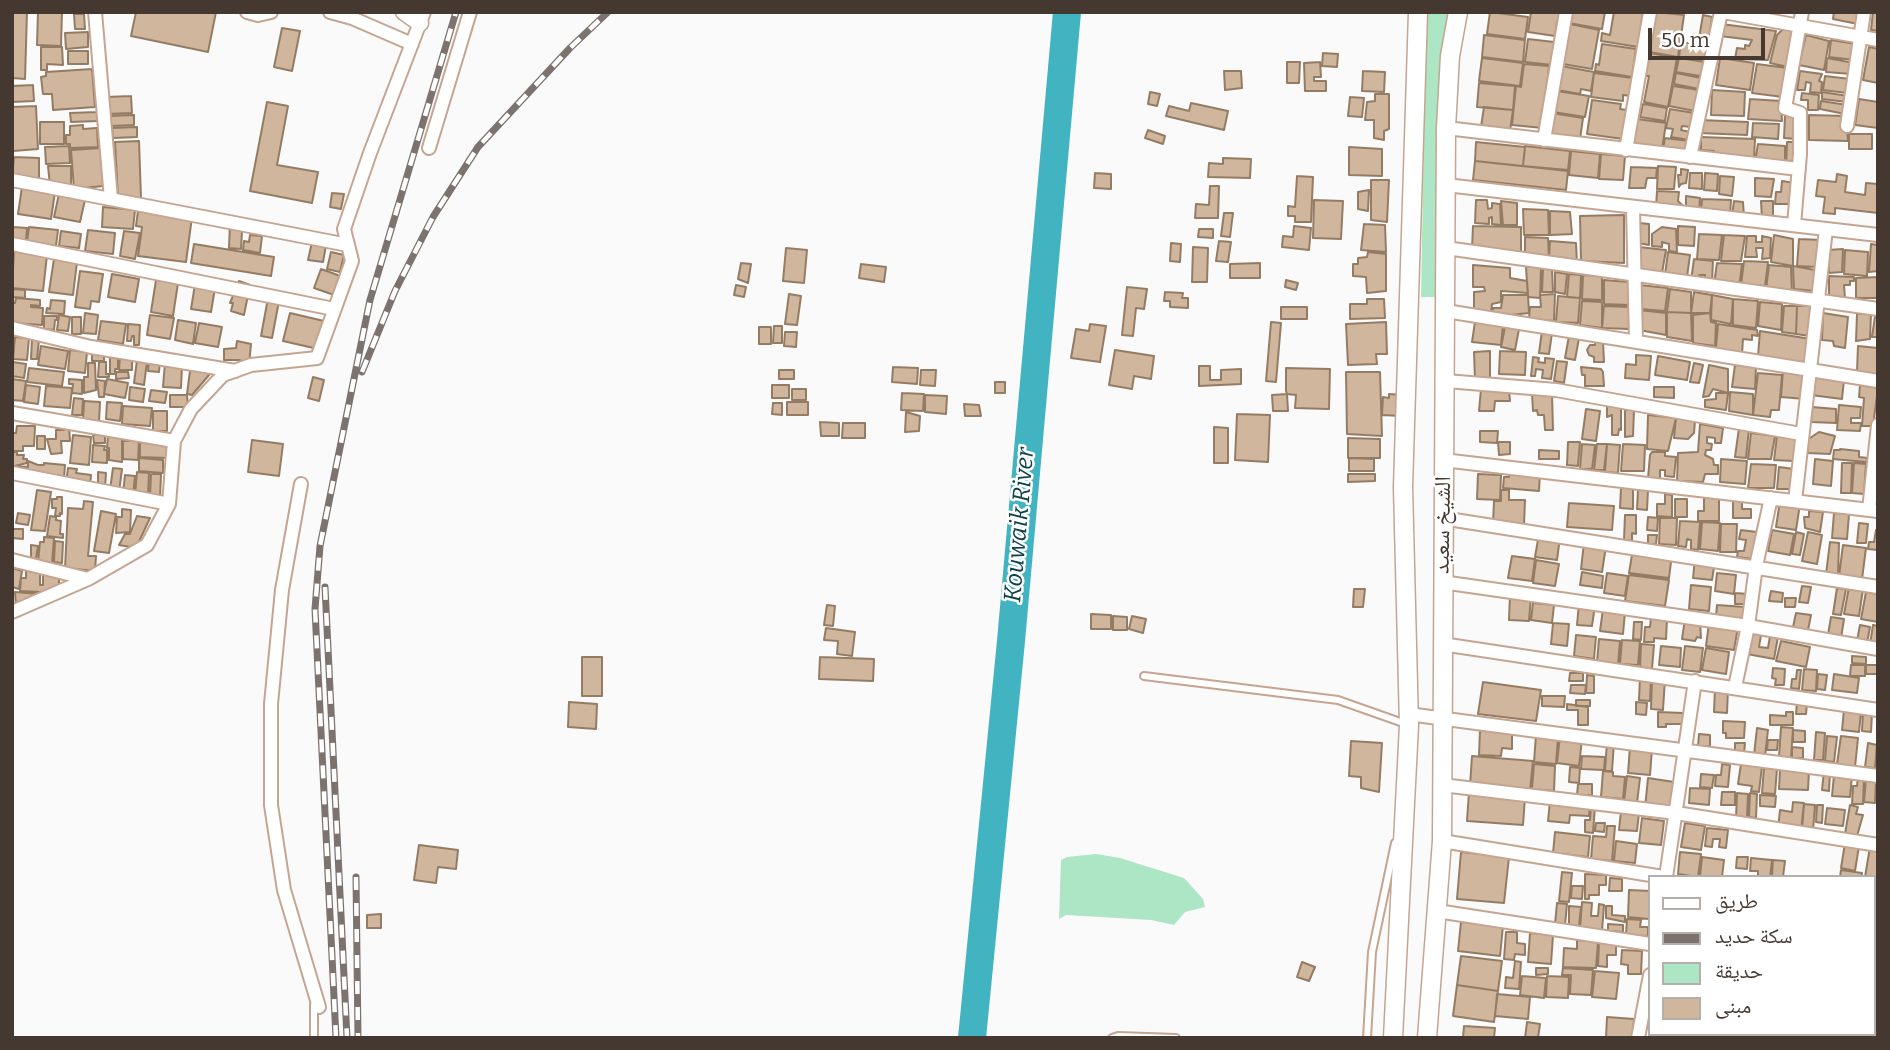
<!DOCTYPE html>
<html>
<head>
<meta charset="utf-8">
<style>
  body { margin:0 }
  #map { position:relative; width:1890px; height:1050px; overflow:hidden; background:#fafafa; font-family:Bitter,"Noto Naskh Arabic",serif }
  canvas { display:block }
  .frame { position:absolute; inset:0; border:14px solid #453830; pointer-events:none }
  .legend { position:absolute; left:1648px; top:875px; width:228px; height:161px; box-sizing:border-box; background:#fff; border:2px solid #b5afac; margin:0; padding:9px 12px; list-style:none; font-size:21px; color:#453830 }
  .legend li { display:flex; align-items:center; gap:14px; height:35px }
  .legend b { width:35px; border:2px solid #b5afac }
  .scale { position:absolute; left:1648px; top:28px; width:117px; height:32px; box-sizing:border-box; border:4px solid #453830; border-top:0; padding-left:9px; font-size:21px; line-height:24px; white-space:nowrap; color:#453830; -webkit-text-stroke:5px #fff; paint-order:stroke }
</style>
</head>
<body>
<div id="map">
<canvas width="1890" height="1050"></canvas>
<div class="frame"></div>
<ul class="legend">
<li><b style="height:9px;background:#fff"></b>طريق</li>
<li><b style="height:9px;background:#7c736e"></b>سكة حديد</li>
<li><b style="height:19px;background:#ace6c4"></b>حديقة</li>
<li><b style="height:19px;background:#d0b69c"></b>مبنى</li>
</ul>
<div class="scale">50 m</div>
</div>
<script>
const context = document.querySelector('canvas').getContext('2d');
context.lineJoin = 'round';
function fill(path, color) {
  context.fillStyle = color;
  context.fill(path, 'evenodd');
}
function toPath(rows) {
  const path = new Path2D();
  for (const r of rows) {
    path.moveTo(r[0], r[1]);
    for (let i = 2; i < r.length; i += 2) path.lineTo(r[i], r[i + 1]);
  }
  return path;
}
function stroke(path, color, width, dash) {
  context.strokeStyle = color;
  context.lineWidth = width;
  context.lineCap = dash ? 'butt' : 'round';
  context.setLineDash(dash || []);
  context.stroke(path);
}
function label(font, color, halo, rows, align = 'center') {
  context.font = font + ' Bitter,"Noto Naskh Arabic",serif';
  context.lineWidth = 5;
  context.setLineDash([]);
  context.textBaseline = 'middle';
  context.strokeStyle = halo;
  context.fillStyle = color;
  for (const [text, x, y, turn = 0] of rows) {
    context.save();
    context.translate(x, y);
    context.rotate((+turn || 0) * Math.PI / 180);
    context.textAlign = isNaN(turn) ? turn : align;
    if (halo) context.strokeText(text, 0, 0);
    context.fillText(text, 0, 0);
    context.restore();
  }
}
fill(toPath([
  [1426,12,1448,12,1439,75,1438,297,1421,297],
  [1096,854,1120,858,1184,878,1203,899,1205,907,1185,912,1174,925,1151,920,1066,915,1059,919,1061,860,1067,857]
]), '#ace6c4');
stroke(toPath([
  [972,1038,1011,641,1067,12]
]), '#42b3c0', 28);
const building = toPath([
  [12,12,27,12,25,79,12,78,12,12],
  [38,12,62,12,61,46,37,45,38,12],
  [136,12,216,12,208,52,131,36,136,12],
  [1490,12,1528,17,1525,39,1487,34,1490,12],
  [1531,12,1562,12,1561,22,1557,22,1555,36,1528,32,1531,12],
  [1571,12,1605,12,1602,29,1569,23,1571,12],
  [1614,12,1643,12,1638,47,1601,41,1602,33,1610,35,1614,12],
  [1655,12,1684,15,1678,57,1649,52,1655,12],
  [1834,12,1860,12,1858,24,1833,19,1834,12],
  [1873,12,1878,12,1878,31,1871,30,1873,12],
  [74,14,84,14,85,29,75,29,74,14],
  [1703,15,1712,17,1708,46,1698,44,1703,15],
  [1570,24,1599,30,1592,69,1563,64,1570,24],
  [1721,24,1776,31,1768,60,1735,59,1737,48,1745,49,1745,45,1749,46,1752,40,1720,36,1721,24],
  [282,28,300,31,292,71,274,67,282,28],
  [1783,29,1795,31,1788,67,1770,63,1777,35,1783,29],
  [88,32,88,47,66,49,65,33,88,32],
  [1484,35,1525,40,1523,62,1482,57,1484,35],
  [1806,35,1829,41,1824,70,1799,65,1806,35],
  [1528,39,1554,42,1552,65,1525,62,1528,39],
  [1831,40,1856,44,1854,60,1829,57,1831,40],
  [1681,42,1707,46,1705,61,1679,57,1681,42],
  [1602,44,1636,49,1632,77,1595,71,1596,64,1599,65,1602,44],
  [41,47,62,47,63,65,47,64,47,70,41,70,41,47],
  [1869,47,1878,49,1878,83,1863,80,1869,47],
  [68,51,88,51,88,64,68,64,68,51],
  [1323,53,1338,54,1337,67,1322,66,1323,53],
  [1650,53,1677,58,1668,107,1644,102,1649,76,1645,76,1650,53],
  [1482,58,1523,63,1520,86,1479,81,1482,58],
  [1679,58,1705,62,1700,76,1676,72,1679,58],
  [1720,58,1754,63,1750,90,1716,85,1720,58],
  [1827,58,1854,63,1852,74,1826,72,1827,58],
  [1287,62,1300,62,1299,83,1287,83,1287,62],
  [1320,62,1321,77,1314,77,1314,81,1326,81,1326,91,1305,91,1304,63,1320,62],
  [1524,64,1549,66,1543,128,1512,125,1516,86,1521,87,1524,64],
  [1757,64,1787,68,1783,97,1752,93,1757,64],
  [1561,66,1594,72,1591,91,1581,89,1580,94,1557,90,1561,66],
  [92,69,95,107,53,110,52,94,43,94,41,77,46,76,46,72,92,69],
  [1224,71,1241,71,1242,88,1225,90,1224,71],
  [1363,71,1385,72,1384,92,1362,91,1363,71],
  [1800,71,1822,74,1819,81,1822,82,1821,93,1810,92,1811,83,1806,82,1805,90,1797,90,1800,71],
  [1594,73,1633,78,1631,96,1623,95,1623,101,1591,97,1594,73],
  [1676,73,1701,78,1699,89,1674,84,1676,73],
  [1825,76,1850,79,1847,93,1823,90,1825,76],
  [1479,83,1515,86,1513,110,1477,107,1479,83],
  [33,85,34,101,12,102,12,86,33,85],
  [1673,86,1699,90,1695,111,1669,106,1673,86],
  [1712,90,1745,92,1744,116,1711,115,1712,90],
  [1557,91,1589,96,1585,117,1553,112,1557,91],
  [1150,92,1160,94,1157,106,1148,104,1150,92],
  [1822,92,1848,96,1847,102,1822,99,1822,92],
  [1802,93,1819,95,1818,110,1808,110,1808,100,1801,100,1802,93],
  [1375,94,1389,94,1389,129,1384,131,1384,140,1374,138,1374,120,1365,120,1367,102,1375,101,1375,94],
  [131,96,132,113,106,114,106,97,131,96],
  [1350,97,1364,98,1362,117,1348,116,1350,97],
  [1750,99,1781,101,1782,121,1748,119,1750,99],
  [1859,99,1878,102,1878,128,1855,125,1859,99],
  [1592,100,1621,104,1620,109,1627,110,1623,139,1587,134,1592,100],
  [1821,101,1847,105,1845,114,1820,109,1821,101],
  [267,102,288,106,277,165,318,172,312,203,250,191,267,102],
  [1191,103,1228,111,1224,130,1166,116,1169,106,1189,111,1191,103],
  [1643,104,1667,108,1665,121,1640,117,1643,104],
  [36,106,38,149,13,151,12,107,36,106],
  [1484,107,1513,110,1510,131,1481,127,1484,107],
  [1670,109,1694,113,1691,127,1682,126,1681,130,1690,132,1689,140,1671,137,1673,129,1666,128,1670,109],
  [97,112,98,121,71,122,70,113,97,112],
  [1551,113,1583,118,1580,139,1548,134,1551,113],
  [134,115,134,125,109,126,109,116,134,115],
  [1794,115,1796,139,1784,138,1785,116,1794,115],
  [1809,115,1846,116,1848,141,1809,140,1809,115],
  [1637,119,1666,123,1662,150,1633,146,1637,119],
  [1700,120,1748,122,1747,135,1699,133,1700,120],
  [40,122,64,122,64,144,40,144,40,122],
  [1753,123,1779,124,1778,139,1752,137,1753,123],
  [83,125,83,129,97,128,98,147,70,148,70,144,66,144,66,135,70,135,70,126,83,125],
  [137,127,137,137,113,138,112,128,137,127],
  [1148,130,1165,136,1163,144,1145,138,1148,130],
  [1849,134,1872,134,1872,149,1849,149,1849,134],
  [1701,137,1755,139,1754,158,1713,156,1714,151,1701,150,1701,137],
  [1665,138,1689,141,1687,152,1663,149,1665,138],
  [139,141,141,198,118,199,115,142,139,141],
  [1476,142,1525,147,1523,166,1475,161,1476,142],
  [1787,142,1796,142,1797,168,1786,167,1787,142],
  [1758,144,1785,146,1785,165,1755,162,1758,144],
  [69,146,70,163,46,164,45,147,69,146],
  [1525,146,1570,151,1568,170,1523,166,1525,146],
  [1349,147,1382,149,1382,176,1349,175,1349,147],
  [101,148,103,186,74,189,71,150,101,148],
  [1571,151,1600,154,1598,178,1569,175,1571,151],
  [1601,154,1625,156,1623,180,1599,179,1601,154],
  [14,157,39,158,39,179,12,178,14,157],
  [1223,158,1251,159,1250,178,1208,177,1209,163,1223,164,1223,158],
  [1475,161,1568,171,1566,190,1473,180,1475,161],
  [48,166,71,166,71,187,50,186,48,166],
  [1658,166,1676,167,1674,189,1657,189,1658,166],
  [1631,167,1657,168,1656,178,1647,178,1645,188,1629,188,1631,167],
  [1681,169,1688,170,1686,183,1681,184,1679,187,1678,175,1681,175,1681,169],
  [1095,173,1111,174,1111,189,1094,188,1095,173],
  [1690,173,1702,173,1702,189,1689,188,1690,173],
  [1705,173,1718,174,1717,191,1704,190,1705,173],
  [1837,174,1847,176,1845,192,1865,195,1866,183,1878,184,1878,213,1835,208,1835,214,1823,213,1825,197,1816,196,1818,180,1836,182,1837,174],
  [1297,176,1313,177,1311,222,1295,222,1295,216,1288,216,1288,206,1295,207,1297,176],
  [1720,176,1734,177,1732,196,1719,194,1720,176],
  [1755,178,1774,179,1771,197,1755,196,1755,178],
  [1371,180,1389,180,1387,222,1371,220,1371,180],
  [1782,181,1795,183,1793,204,1775,204,1776,192,1781,192,1782,181],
  [1210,186,1219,186,1218,218,1195,218,1196,204,1209,205,1210,186],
  [22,187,55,192,51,219,18,214,22,187],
  [1369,190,1368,211,1358,209,1358,192,1369,190],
  [1657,191,1679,192,1678,201,1683,206,1683,211,1656,207,1657,191],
  [332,193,344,194,341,209,330,207,332,193],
  [59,194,85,200,80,222,54,217,59,194],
  [1686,196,1700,198,1699,212,1686,210,1686,196],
  [1702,199,1731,200,1730,215,1701,213,1702,199],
  [1314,200,1343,201,1341,239,1313,238,1314,200],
  [1476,200,1487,200,1488,209,1492,208,1492,203,1500,204,1501,225,1492,224,1492,217,1489,218,1489,224,1475,223,1476,200],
  [1501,201,1517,203,1517,225,1503,225,1501,201],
  [1734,201,1743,202,1744,217,1732,216,1734,201],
  [1761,201,1773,201,1773,220,1762,219,1761,201],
  [103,207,135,210,133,229,102,227,103,207],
  [1523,209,1548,210,1549,235,1524,235,1523,209],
  [138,211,192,217,186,262,138,256,142,227,136,226,138,211],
  [1550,211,1570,212,1572,234,1550,235,1550,211],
  [1224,213,1233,213,1230,237,1221,236,1224,213],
  [1624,215,1624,263,1581,261,1580,216,1624,215],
  [230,223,247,231,242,231,241,249,229,248,230,223],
  [1639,223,1649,224,1649,245,1638,243,1639,223],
  [1364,224,1385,225,1386,252,1361,250,1364,224],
  [1294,226,1311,228,1309,250,1282,247,1283,236,1293,237,1294,226],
  [1473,226,1521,227,1521,254,1472,248,1473,226],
  [1678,226,1695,227,1694,246,1678,245,1678,226],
  [13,227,27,228,26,240,12,239,13,227],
  [29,227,58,230,56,246,27,242,29,227],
  [1662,227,1676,229,1677,252,1669,251,1669,244,1662,242,1662,247,1652,246,1652,234,1662,227],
  [1199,229,1213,229,1213,238,1198,237,1199,229],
  [88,230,115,233,113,254,85,251,88,230],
  [61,231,81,234,79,248,59,246,61,231],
  [124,231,140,233,135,259,120,256,124,231],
  [1699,234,1722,235,1719,260,1697,259,1699,234],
  [250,235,262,236,260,253,243,250,244,241,249,242,250,235],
  [1724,235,1745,236,1741,261,1721,261,1724,235],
  [1774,235,1793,239,1793,266,1771,262,1774,235],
  [1747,236,1756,236,1756,242,1762,242,1762,236,1771,238,1770,258,1762,259,1763,248,1756,248,1757,257,1745,257,1747,236],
  [1525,237,1548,238,1549,260,1525,257,1525,237],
  [1799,239,1821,240,1817,267,1797,266,1799,239],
  [1219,241,1231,242,1228,262,1216,261,1219,241],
  [1550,241,1576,243,1577,264,1549,260,1550,241],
  [312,242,326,245,323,262,308,260,312,242],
  [1171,243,1181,244,1180,262,1170,261,1171,243],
  [194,244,274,257,271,276,191,263,194,244],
  [1871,244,1878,245,1878,271,1869,272,1871,244],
  [1193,247,1208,248,1207,282,1192,282,1193,247],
  [1639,247,1666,250,1662,273,1638,269,1639,247],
  [786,248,807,250,804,283,783,281,786,248],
  [1843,249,1842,272,1829,273,1828,250,1843,249],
  [1845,250,1868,252,1867,276,1844,274,1845,250],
  [14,251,47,255,43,291,12,288,14,251],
  [331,252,344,255,340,272,327,269,331,252],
  [1368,252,1386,254,1386,291,1367,293,1366,277,1353,276,1353,264,1358,264,1358,258,1367,257,1368,252],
  [1668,252,1690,255,1687,277,1665,275,1668,252],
  [54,259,77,262,73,295,49,292,54,259],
  [1694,259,1713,261,1712,281,1705,281,1705,275,1699,275,1699,281,1691,281,1694,259],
  [1744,261,1768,262,1765,286,1741,285,1744,261],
  [741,263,751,264,748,283,738,279,741,263],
  [1260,263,1260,278,1230,278,1230,264,1260,263],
  [1717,263,1742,264,1739,288,1714,284,1717,263],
  [861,264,886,267,884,282,859,278,861,264],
  [1473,265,1510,268,1510,278,1527,281,1528,293,1501,291,1501,302,1492,304,1491,315,1474,314,1474,292,1485,291,1484,287,1473,287,1473,265],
  [1769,265,1791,267,1792,293,1766,290,1769,265],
  [1793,266,1815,270,1814,291,1794,289,1793,266],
  [1526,267,1541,267,1540,298,1528,297,1526,267],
  [321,269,343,277,337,296,314,288,321,269],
  [1543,269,1552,269,1553,292,1542,292,1543,269],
  [80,271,103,274,99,302,91,301,90,309,75,307,80,271],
  [1555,272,1567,274,1565,294,1555,292,1555,272],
  [112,274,139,279,135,302,108,297,112,274],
  [1569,274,1581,275,1580,298,1567,297,1569,274],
  [1583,275,1602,276,1602,300,1582,299,1583,275],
  [1829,276,1854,277,1854,281,1850,281,1850,285,1844,285,1845,298,1829,297,1829,276],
  [1878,277,1878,298,1856,298,1856,278,1878,277],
  [196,278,216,282,211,312,191,309,196,278],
  [156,280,178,283,173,316,151,312,156,280],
  [1286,280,1298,283,1296,290,1285,287,1286,280],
  [1604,280,1629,282,1629,305,1604,304,1604,280],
  [239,281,250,285,244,315,231,311,233,303,230,303,239,281],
  [736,285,746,287,744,297,734,295,736,285],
  [1639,285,1668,288,1665,311,1640,309,1639,285],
  [1127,287,1147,289,1144,309,1136,308,1133,336,1122,335,1127,287],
  [12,289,25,290,25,298,13,297,12,289],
  [1670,289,1691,292,1691,313,1667,312,1670,289],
  [1165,292,1183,293,1182,298,1188,298,1188,308,1170,307,1170,301,1164,301,1165,292],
  [1694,292,1712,295,1710,313,1691,313,1694,292],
  [789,294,801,296,797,325,785,324,789,294],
  [1555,294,1554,321,1529,319,1530,307,1541,307,1540,295,1555,294],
  [1503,295,1528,295,1529,313,1492,317,1493,308,1501,308,1503,295],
  [1712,295,1733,299,1731,324,1711,320,1712,295],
  [1558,296,1580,298,1578,323,1556,322,1558,296],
  [16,298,40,300,40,306,31,305,31,307,43,308,42,325,12,323,12,303,15,303,16,298],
  [268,298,279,301,272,338,261,336,268,298],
  [1367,299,1384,299,1385,318,1350,319,1350,304,1367,304,1367,299],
  [1733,299,1758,301,1756,328,1733,325,1733,299],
  [51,300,65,301,64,314,46,313,47,308,50,309,51,300],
  [1582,301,1602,302,1602,328,1580,325,1582,301],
  [1760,302,1782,304,1781,330,1758,326,1760,302],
  [1604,306,1629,307,1629,329,1602,328,1604,306],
  [1784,306,1797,306,1796,334,1782,332,1784,306],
  [1797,306,1815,306,1810,336,1796,334,1797,306],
  [1281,307,1307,307,1307,319,1281,319,1281,307],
  [1639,310,1666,313,1666,335,1639,330,1639,310],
  [1667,312,1691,313,1692,341,1667,337,1667,312],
  [85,313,98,315,96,334,83,333,85,313],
  [290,313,324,321,318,349,283,341,290,313],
  [1710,313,1711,322,1716,323,1715,346,1693,343,1693,315,1710,313],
  [1823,313,1848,317,1845,348,1834,346,1833,341,1822,340,1823,313],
  [1871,313,1870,339,1856,341,1857,314,1871,313],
  [59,315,70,317,68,331,57,330,59,315],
  [150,315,174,318,170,339,147,335,150,315],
  [44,316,57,316,57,320,55,320,54,330,44,329,44,316],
  [1875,316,1878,317,1878,337,1872,337,1875,316],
  [72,317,81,317,81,334,72,334,72,317],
  [178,320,196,323,193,344,175,340,178,320],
  [101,321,126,324,123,344,98,340,101,321],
  [1271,322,1281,323,1276,382,1266,381,1271,322],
  [1386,322,1387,354,1376,354,1377,364,1348,365,1346,324,1386,322],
  [1475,322,1503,325,1501,345,1472,342,1475,322],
  [199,323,222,327,218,347,195,343,199,323],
  [128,324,140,325,139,345,134,345,134,336,132,336,131,341,127,341,128,324],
  [1090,324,1106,326,1100,362,1071,358,1076,329,1089,331,1090,324],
  [1718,324,1757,330,1758,336,1752,335,1752,340,1743,339,1742,354,1716,348,1718,324],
  [774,326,782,326,782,343,773,343,774,326],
  [759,327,771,327,771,344,759,344,759,327],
  [1505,327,1519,329,1515,350,1501,347,1505,327],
  [1542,331,1552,333,1549,354,1539,353,1542,331],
  [1760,331,1811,339,1806,365,1758,356,1760,331],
  [785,332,797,332,796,347,784,346,785,332],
  [1569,336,1579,338,1575,360,1565,358,1569,336],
  [15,337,29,338,27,360,13,359,15,337],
  [32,339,39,340,37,359,31,359,32,339],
  [1595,339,1603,341,1604,362,1594,362,1594,357,1589,355,1587,350,1590,345,1595,345,1595,339],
  [237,341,251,344,249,365,240,364,240,360,224,360,224,349,236,348,237,341],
  [41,346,68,351,65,369,38,365,41,346],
  [1858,346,1878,348,1878,375,1857,371,1858,346],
  [70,350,87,352,85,373,68,371,70,350],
  [1115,350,1154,356,1151,379,1134,376,1132,389,1109,385,1115,350],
  [1490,351,1490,379,1475,379,1474,352,1490,351],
  [1500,351,1526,352,1525,375,1499,374,1500,351],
  [92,352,104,352,104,361,92,361,92,352],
  [1636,355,1651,356,1649,380,1625,378,1626,364,1636,365,1636,355],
  [110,356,118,356,118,369,115,369,115,374,110,374,110,356],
  [120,356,132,356,132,370,119,370,120,356],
  [1658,356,1690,362,1687,380,1655,375,1658,356],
  [1533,357,1539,358,1538,362,1545,363,1545,358,1554,359,1551,379,1542,378,1543,370,1536,369,1535,376,1531,376,1533,357],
  [137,360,147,362,144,385,134,383,137,360],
  [149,361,160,361,159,372,148,371,149,361],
  [1557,361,1567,362,1564,383,1554,381,1557,361],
  [13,362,26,364,24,378,12,376,13,362],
  [99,362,106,362,106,374,109,374,109,377,98,377,99,362],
  [88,363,95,363,96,390,84,393,84,377,88,377,88,363],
  [165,363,182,365,181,388,163,387,165,363],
  [1694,363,1703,365,1699,383,1690,382,1694,363],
  [1709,365,1728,369,1728,393,1713,389,1709,396,1703,397,1709,365],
  [1735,365,1756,366,1755,389,1732,387,1735,365],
  [1199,366,1210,366,1210,380,1221,380,1221,370,1241,369,1241,384,1199,386,1199,366],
  [893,367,918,368,917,384,892,382,893,367],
  [1581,367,1601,369,1603,372,1604,386,1585,386,1585,375,1582,375,1581,367],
  [29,368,64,372,62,386,27,382,29,368],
  [1286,368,1330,369,1329,409,1295,408,1296,395,1287,394,1286,391,1286,368],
  [779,370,794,370,794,379,779,379,779,370],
  [921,370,936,370,935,386,920,385,921,370],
  [1783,370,1807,373,1805,399,1781,397,1783,370],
  [190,371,209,371,209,375,192,395,187,394,190,371],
  [116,372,128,372,129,378,116,379,116,372],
  [1346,372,1380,372,1382,436,1347,434,1346,372],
  [1758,373,1782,375,1779,410,1771,410,1770,417,1753,415,1758,373],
  [1814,376,1844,380,1842,399,1811,395,1814,376],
  [313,377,324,380,319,401,308,398,313,377],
  [12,379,26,381,23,401,12,400,12,379],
  [69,379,82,380,82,394,72,393,73,384,69,384,69,379],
  [107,379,128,383,125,398,104,394,107,379],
  [97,380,105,381,104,397,99,397,97,380],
  [995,382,1005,382,1005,393,995,393,995,382],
  [26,385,40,387,38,404,24,402,26,385],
  [772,385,789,385,789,398,772,398,772,385],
  [1860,385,1878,388,1873,426,1862,426,1864,398,1859,397,1860,385],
  [46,386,72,388,70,408,44,406,46,386],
  [130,387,145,389,143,402,129,400,130,387],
  [1654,387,1674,387,1674,398,1654,397,1654,387],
  [792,389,806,389,806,400,792,400,792,389],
  [1481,389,1509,390,1510,401,1495,401,1494,411,1479,411,1481,389],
  [151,390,167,392,165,403,149,401,151,390],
  [1730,392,1753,394,1753,415,1729,411,1730,392],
  [902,393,924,394,923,411,901,410,902,393],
  [1532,393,1552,394,1553,430,1545,430,1544,415,1538,415,1537,410,1533,411,1532,393],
  [1716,393,1728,393,1726,410,1705,407,1705,400,1716,399,1716,393],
  [1287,394,1288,411,1273,411,1272,395,1287,394],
  [1389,394,1402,395,1401,416,1382,415,1383,397,1389,398,1389,394],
  [170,395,187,395,188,407,170,407,170,395],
  [925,395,947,396,946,414,925,412,925,395],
  [74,398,83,399,82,415,72,415,74,398],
  [84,401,100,402,99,422,83,421,84,401],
  [107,402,122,403,120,421,106,419,107,402],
  [787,402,808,402,808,415,787,415,787,402],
  [773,403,782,403,782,415,772,414,773,403],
  [1607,403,1621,406,1621,430,1619,429,1618,435,1612,435,1612,415,1607,417,1607,403],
  [964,404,979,405,981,416,965,416,964,404],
  [1839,405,1861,407,1860,418,1851,418,1851,423,1861,423,1860,431,1837,430,1839,405],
  [123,406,152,408,150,426,122,424,123,406],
  [1812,407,1836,409,1836,423,1811,422,1812,407],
  [1586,409,1600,411,1596,441,1582,439,1586,409],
  [1625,410,1634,410,1633,436,1625,437,1625,410],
  [153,411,167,411,167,431,153,431,153,411],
  [906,412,920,416,919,431,905,432,906,412],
  [1237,414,1270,415,1268,462,1235,460,1237,414],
  [1648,415,1676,418,1668,451,1647,449,1648,415],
  [1676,418,1695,421,1694,433,1688,439,1674,438,1676,418],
  [820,422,839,423,839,436,821,436,820,422],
  [843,423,865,423,865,438,842,438,843,423],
  [1700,424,1723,428,1721,443,1715,443,1715,438,1707,437,1707,443,1712,444,1711,450,1706,450,1705,455,1713,459,1714,465,1718,465,1718,474,1705,474,1703,482,1677,481,1678,453,1698,452,1700,424],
  [17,426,35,426,34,446,23,446,23,451,12,451,12,433,16,433,17,426],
  [63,427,69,427,70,441,61,441,62,453,51,454,47,439,56,439,56,430,64,430,63,427],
  [1214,427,1228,428,1228,463,1214,463,1214,427],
  [1739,428,1749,429,1746,458,1735,457,1739,428],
  [1480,431,1498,431,1497,443,1480,442,1480,431],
  [1819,432,1835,436,1830,454,1808,453,1807,440,1819,432],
  [1751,433,1775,436,1771,459,1748,459,1751,433],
  [105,434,105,443,94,443,93,435,105,434],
  [73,435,91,437,89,465,70,463,73,435],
  [108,435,122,435,122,462,109,460,109,448,107,448,108,435],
  [37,436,45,436,45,449,37,449,37,436],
  [1777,436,1797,439,1793,461,1774,460,1777,436],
  [1348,438,1380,439,1380,458,1348,458,1348,438],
  [140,440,167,444,167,458,140,457,140,440],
  [252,440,283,444,279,476,248,472,252,440],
  [123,441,139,441,138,460,123,459,123,441],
  [1498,442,1510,442,1510,454,1499,455,1498,442],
  [1568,442,1580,442,1578,466,1567,465,1568,442],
  [1582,444,1595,445,1592,469,1580,469,1582,444],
  [1597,444,1607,444,1604,470,1594,470,1597,444],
  [1607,444,1620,445,1618,473,1605,472,1607,444],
  [1623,444,1645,445,1644,471,1621,471,1623,444],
  [93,445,105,446,104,450,107,450,107,463,92,462,93,445],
  [1840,449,1859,451,1859,457,1868,458,1866,462,1833,459,1834,450,1840,450,1840,449],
  [1539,450,1559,451,1559,459,1539,459,1539,450],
  [12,452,17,452,17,455,24,455,23,459,27,459,27,463,15,466,14,471,12,471,12,452],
  [1652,452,1665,452,1665,456,1676,457,1674,477,1665,476,1665,470,1660,470,1660,478,1648,478,1650,455,1652,452],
  [139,458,163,460,163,473,139,471,139,458],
  [1349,458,1374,459,1374,471,1349,471,1349,458],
  [1721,459,1747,461,1745,484,1720,482,1721,459],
  [1815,459,1833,461,1831,486,1813,484,1815,459],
  [28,461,38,465,44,465,44,463,65,465,64,479,20,473,19,466,28,467,28,461],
  [1842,463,1852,463,1851,493,1841,493,1842,463],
  [1854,463,1866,464,1864,494,1852,493,1854,463],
  [1751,464,1776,465,1774,488,1748,488,1751,464],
  [1779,467,1794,469,1790,489,1777,489,1779,467],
  [68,468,77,469,76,473,91,475,90,486,66,484,68,468],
  [113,468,122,469,119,492,110,490,113,468],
  [1509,469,1540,472,1539,491,1503,488,1504,477,1509,477,1509,469],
  [98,472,106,473,105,488,98,488,98,472],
  [137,472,149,473,148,495,135,495,137,472],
  [151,474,161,474,160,498,150,497,151,474],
  [1348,474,1375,474,1375,481,1348,482,1348,474],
  [1478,474,1501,475,1500,500,1477,499,1478,474],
  [125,475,135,476,133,495,123,494,125,475],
  [1621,488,1633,488,1633,509,1620,508,1621,488],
  [37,490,51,492,45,531,31,530,37,490],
  [1501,490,1509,490,1509,500,1525,500,1524,525,1493,524,1494,501,1501,501,1501,490],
  [1638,490,1648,490,1647,510,1637,509,1638,490],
  [1665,494,1672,495,1672,517,1657,516,1657,504,1665,504,1665,494],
  [57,497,62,497,62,514,60,513,60,516,55,516,56,508,52,508,52,499,57,499,57,497],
  [1704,497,1719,497,1719,521,1698,521,1698,511,1704,511,1704,497],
  [1675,499,1687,499,1687,517,1675,517,1675,499],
  [84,501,93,502,88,556,96,556,95,571,65,568,68,508,83,509,84,501],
  [1733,501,1742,501,1742,509,1751,509,1751,518,1733,518,1733,501],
  [1780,501,1800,504,1796,530,1776,527,1780,501],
  [1569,503,1614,506,1612,530,1567,527,1569,503],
  [122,509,131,510,130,532,116,533,117,517,122,517,122,509],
  [101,511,116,514,109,553,94,551,101,511],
  [1809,511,1823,512,1820,532,1805,528,1804,517,1809,517,1809,511],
  [18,513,30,515,28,525,16,523,18,513],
  [1834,513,1849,514,1847,539,1832,538,1834,513],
  [1625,515,1636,515,1636,534,1632,533,1632,541,1624,540,1625,515],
  [50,516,56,517,56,520,61,521,60,534,63,534,63,538,47,536,50,516],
  [137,516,150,518,136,548,119,545,125,534,130,534,137,516],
  [1648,517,1658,518,1657,531,1647,530,1648,517],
  [1660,518,1677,518,1676,545,1659,544,1660,518],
  [1680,521,1700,522,1698,550,1691,549,1691,540,1687,539,1686,547,1678,546,1680,521],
  [1702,522,1720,523,1718,551,1700,549,1702,522],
  [1859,523,1868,524,1866,543,1857,543,1859,523],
  [1721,524,1737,524,1736,552,1720,552,1721,524],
  [12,529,23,529,23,539,12,538,12,529],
  [1741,530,1757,532,1753,559,1737,557,1738,551,1744,551,1746,540,1739,539,1741,530],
  [1772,530,1794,534,1790,555,1768,551,1772,530],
  [1876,530,1878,530,1878,550,1868,549,1869,542,1874,542,1876,530],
  [1796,532,1804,534,1800,555,1792,554,1796,532],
  [1808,532,1822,535,1817,564,1802,561,1808,532],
  [1539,534,1560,537,1557,560,1535,557,1539,534],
  [1648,535,1657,535,1656,544,1648,544,1648,535],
  [44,537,54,538,52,563,38,562,40,542,44,542,44,537],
  [55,541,63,542,62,563,54,562,55,541],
  [1830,542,1839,543,1838,576,1826,574,1830,542],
  [1584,543,1606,546,1602,572,1581,569,1584,543],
  [31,545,38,546,36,559,31,559,31,545],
  [1843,545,1866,548,1862,579,1839,576,1843,545],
  [1633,549,1672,554,1669,578,1629,573,1633,549],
  [1512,556,1535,559,1532,581,1508,578,1512,556],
  [1695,559,1715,561,1712,580,1693,578,1695,559],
  [1536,560,1559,564,1555,586,1533,583,1536,560],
  [12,568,22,571,19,589,12,587,12,568],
  [26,570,40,571,40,585,43,585,43,573,59,574,59,585,40,595,40,592,20,591,21,578,26,578,26,570],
  [1582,572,1603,576,1602,588,1580,585,1582,572],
  [1607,573,1628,576,1625,596,1604,593,1607,573],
  [1717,573,1736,575,1734,594,1715,591,1717,573],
  [1629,575,1669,580,1665,606,1625,601,1629,575],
  [1691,585,1711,587,1709,611,1689,609,1691,585],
  [1802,586,1811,587,1808,603,1799,602,1802,586],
  [1849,587,1863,589,1859,616,1844,614,1849,587],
  [1837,588,1846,589,1841,615,1833,614,1837,588],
  [1354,589,1365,589,1363,607,1353,607,1354,589],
  [1771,591,1783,593,1782,602,1769,601,1771,591],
  [15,592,38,594,16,607,15,592],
  [1866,592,1878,594,1878,622,1861,619,1866,592],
  [1735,593,1749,594,1748,604,1735,604,1735,593],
  [1510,595,1531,596,1529,621,1509,620,1510,595],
  [1785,598,1796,598,1795,607,1785,607,1785,598],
  [1533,603,1554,605,1552,623,1531,620,1533,603],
  [1579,603,1595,605,1592,626,1577,625,1579,603],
  [827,605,835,606,833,626,824,625,827,605],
  [1717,605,1745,607,1744,619,1716,617,1717,605],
  [1603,609,1625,612,1623,634,1600,631,1603,609],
  [1796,613,1811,615,1807,635,1792,632,1796,613],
  [1091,614,1111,615,1111,629,1091,629,1091,614],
  [1113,616,1127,617,1127,630,1113,630,1113,616],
  [1132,616,1146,619,1143,633,1129,629,1132,616],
  [1831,617,1844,619,1841,638,1828,635,1831,617],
  [1651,618,1667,619,1666,639,1654,638,1654,642,1644,642,1645,627,1650,627,1651,618],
  [1685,619,1700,621,1701,638,1697,637,1695,641,1682,639,1685,619],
  [1634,622,1642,622,1641,640,1633,639,1634,622],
  [1553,623,1569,624,1567,646,1551,644,1553,623],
  [1709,623,1738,627,1734,650,1706,646,1709,623],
  [1860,625,1870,627,1867,643,1857,641,1860,625],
  [1873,625,1878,626,1878,645,1870,644,1873,625],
  [826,628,855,632,852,656,837,654,838,641,824,640,826,628],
  [1751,633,1761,635,1759,647,1768,648,1770,636,1778,637,1774,659,1747,654,1751,633],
  [1576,635,1596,637,1594,659,1574,656,1576,635],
  [1599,639,1620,641,1618,664,1597,662,1599,639],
  [1622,640,1640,641,1638,665,1620,664,1622,640],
  [1781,641,1810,647,1806,667,1776,661,1781,641],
  [1641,644,1654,645,1652,669,1640,668,1641,644],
  [1661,646,1681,648,1680,667,1659,665,1661,646],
  [1685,646,1703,648,1700,672,1682,670,1685,646],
  [1706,648,1729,652,1726,674,1702,670,1706,648],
  [1852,656,1866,657,1866,664,1852,663,1852,656],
  [582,657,602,657,602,696,582,696,582,657],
  [820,657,874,659,873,681,819,679,820,657],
  [1851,665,1865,665,1865,676,1850,676,1851,665],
  [1866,665,1878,665,1878,674,1866,674,1866,665],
  [1773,668,1785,669,1784,685,1775,685,1776,679,1772,678,1773,668],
  [1804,669,1817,670,1816,691,1802,690,1804,669],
  [1797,670,1801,670,1799,689,1791,688,1792,679,1796,679,1797,670],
  [1570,673,1583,673,1583,681,1569,681,1570,673],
  [1818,674,1827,675,1825,690,1817,689,1818,674],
  [1834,674,1859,678,1857,693,1832,690,1834,674],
  [1587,675,1594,676,1594,693,1586,693,1587,675],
  [1640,677,1651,678,1650,701,1639,700,1640,677],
  [1652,678,1665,678,1663,710,1651,709,1652,678],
  [1483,682,1541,690,1536,721,1478,714,1483,682],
  [1571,685,1586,685,1585,694,1570,693,1571,685],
  [1715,688,1728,689,1727,713,1714,712,1715,688],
  [1542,696,1565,696,1564,707,1542,706,1542,696],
  [1576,700,1590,700,1590,706,1576,706,1576,700],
  [569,702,597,704,596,729,568,727,569,702],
  [1636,702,1647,703,1646,715,1636,714,1636,702],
  [1797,702,1807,703,1806,714,1796,714,1797,702],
  [1567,704,1588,707,1588,725,1578,725,1578,710,1567,710,1567,704],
  [1844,710,1861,712,1859,732,1842,730,1844,710],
  [1658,712,1683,713,1683,724,1666,724,1666,727,1658,727,1658,712],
  [1786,712,1793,712,1793,725,1770,725,1770,715,1786,716,1786,712],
  [1863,712,1872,713,1871,732,1862,731,1863,712],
  [1723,721,1745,722,1744,738,1726,738,1726,733,1723,733,1723,721],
  [1781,727,1793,728,1791,758,1779,757,1781,727],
  [1757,728,1768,730,1765,756,1754,755,1757,728],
  [1480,730,1512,732,1512,749,1502,748,1501,756,1479,755,1480,730],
  [1793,730,1805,731,1805,742,1793,742,1793,730],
  [1816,732,1825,733,1823,760,1814,760,1816,732],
  [1699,734,1710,735,1710,746,1698,746,1699,734],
  [1536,735,1558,737,1556,764,1534,762,1536,735],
  [1560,736,1582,739,1579,766,1557,763,1560,736],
  [1827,736,1837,737,1834,762,1825,761,1827,736],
  [1841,736,1858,738,1855,767,1837,764,1841,736],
  [1768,740,1778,740,1777,750,1767,750,1768,740],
  [1351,741,1382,743,1379,792,1361,788,1361,777,1349,776,1351,741],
  [1607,742,1614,742,1612,771,1605,771,1607,742],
  [1735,743,1745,743,1744,753,1735,753,1735,743],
  [1868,743,1877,745,1875,768,1865,767,1868,743],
  [1630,747,1652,749,1650,775,1628,773,1630,747],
  [1792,747,1803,748,1803,758,1792,758,1792,747],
  [1472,756,1533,761,1530,790,1470,786,1472,756],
  [1582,756,1605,757,1604,770,1581,769,1582,756],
  [1534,764,1555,766,1554,791,1532,789,1534,764],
  [1722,764,1730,765,1728,787,1715,786,1716,775,1721,775,1722,764],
  [1741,764,1762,766,1759,792,1751,791,1752,786,1738,784,1741,764],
  [1570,767,1580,768,1579,783,1569,782,1570,767],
  [1764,768,1777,769,1775,794,1762,793,1764,768],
  [1780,769,1809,770,1808,790,1779,789,1780,769],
  [1603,771,1613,772,1613,776,1625,777,1623,799,1601,797,1603,771],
  [1824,771,1830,772,1829,791,1822,790,1824,771],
  [1701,774,1714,775,1712,788,1700,787,1701,774],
  [1834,775,1852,776,1850,797,1832,796,1834,775],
  [1627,776,1640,778,1637,803,1624,802,1627,776],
  [1858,777,1864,778,1863,804,1852,804,1853,786,1857,786,1858,777],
  [1648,778,1674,782,1671,811,1645,808,1648,778],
  [1866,779,1876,780,1875,803,1864,802,1866,779],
  [1578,784,1592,784,1592,795,1577,795,1578,784],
  [1690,788,1710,789,1709,805,1689,803,1690,788],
  [1469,792,1525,797,1523,825,1467,821,1469,792],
  [1722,792,1735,792,1735,805,1721,805,1722,792],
  [1737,793,1748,794,1747,818,1736,818,1737,793],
  [1750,793,1757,794,1756,818,1749,817,1750,793],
  [1760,795,1776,796,1775,807,1760,806,1760,795],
  [1550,801,1590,805,1589,816,1570,815,1569,823,1548,821,1550,801],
  [1793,802,1804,803,1801,831,1778,829,1780,810,1792,812,1793,802],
  [1804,804,1815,805,1813,831,1802,830,1804,804],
  [1817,805,1823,805,1822,823,1816,822,1817,805],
  [1850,805,1858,807,1856,814,1863,815,1857,836,1845,834,1850,805],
  [1591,806,1595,806,1593,833,1585,832,1585,820,1590,820,1591,806],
  [1827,808,1845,810,1843,826,1825,824,1827,808],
  [1621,811,1639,813,1637,831,1619,830,1621,811],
  [1642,818,1664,821,1661,845,1639,843,1642,818],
  [1596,823,1605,823,1604,832,1595,831,1596,823],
  [1685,823,1705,826,1701,850,1681,847,1685,823],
  [1607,826,1615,826,1612,861,1591,859,1593,836,1606,837,1607,826],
  [1707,828,1728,830,1726,848,1719,847,1720,839,1713,839,1712,847,1705,846,1707,828],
  [1555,832,1590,836,1588,857,1553,853,1555,832],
  [1616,841,1637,844,1635,863,1614,861,1616,841],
  [1845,843,1859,846,1855,871,1841,868,1845,843],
  [419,845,458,850,456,869,438,867,436,883,414,880,419,845],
  [1870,847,1878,848,1878,886,1874,888,1874,877,1865,877,1870,847],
  [1461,852,1509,857,1504,903,1457,899,1461,852],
  [1680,852,1701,854,1698,877,1678,874,1680,852],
  [1702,857,1724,860,1722,877,1700,877,1702,857],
  [1737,857,1748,857,1747,869,1736,868,1737,857],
  [1751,858,1772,860,1770,877,1758,877,1758,871,1750,871,1751,858],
  [1773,860,1785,861,1783,877,1772,877,1773,860],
  [1841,870,1862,873,1861,877,1840,877,1841,870],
  [1562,872,1572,873,1569,902,1559,901,1562,872],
  [1585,874,1606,875,1606,885,1599,885,1599,895,1589,895,1589,899,1585,899,1585,874],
  [1610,878,1622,879,1622,891,1609,891,1610,878],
  [1572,886,1583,886,1582,899,1571,898,1572,886],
  [1629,890,1650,891,1649,919,1628,917,1629,890],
  [1582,902,1592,903,1591,916,1598,916,1599,904,1604,905,1602,931,1580,929,1582,902],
  [1557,903,1567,904,1565,925,1555,924,1557,903],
  [1569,906,1581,907,1579,926,1569,925,1569,906],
  [1606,906,1612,906,1612,915,1625,916,1625,922,1606,918,1606,906],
  [381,914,381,928,367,928,367,915,381,914],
  [1627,919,1641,920,1640,927,1648,927,1648,936,1626,935,1627,919],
  [1461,922,1503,926,1500,956,1458,951,1461,922],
  [1608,924,1623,925,1623,932,1608,931,1608,924],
  [1506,932,1517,932,1517,943,1525,944,1525,955,1515,954,1514,960,1504,959,1506,932],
  [1530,933,1553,935,1551,964,1528,962,1530,933],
  [1577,940,1598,942,1596,968,1563,967,1564,948,1577,949,1577,940],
  [1599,942,1616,942,1616,955,1607,955,1607,967,1598,966,1599,942],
  [1622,950,1642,951,1641,974,1628,974,1628,965,1621,964,1622,950],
  [1461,956,1502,961,1498,991,1457,985,1461,956],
  [1515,961,1521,962,1519,989,1505,988,1506,977,1513,978,1515,961],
  [1302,962,1315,967,1309,981,1297,977,1302,962],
  [1536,968,1548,968,1548,974,1536,975,1536,968],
  [1563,968,1593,970,1591,995,1570,994,1571,975,1562,975,1563,968],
  [1595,971,1619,973,1616,999,1592,997,1595,971],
  [1522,976,1546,978,1544,998,1520,995,1522,976],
  [1547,976,1569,977,1568,998,1546,997,1547,976],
  [1457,985,1498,991,1494,1022,1453,1016,1457,985],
  [1497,994,1530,997,1528,1019,1495,1016,1497,994],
  [1607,1017,1634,1019,1633,1038,1606,1038,1607,1017],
  [1527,1022,1540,1024,1538,1038,1525,1038,1527,1022],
  [1464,1026,1495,1028,1494,1038,1463,1038,1464,1026],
  [1674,1034,1699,1034,1698,1038,1673,1038,1674,1034],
  [1699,1034,1724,1034,1724,1038,1699,1037,1699,1034]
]);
fill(building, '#d0b69c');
stroke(building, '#947c64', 2);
const service = toPath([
  [1144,676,1338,700,1406,724],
  [314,1038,314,1005],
  [1112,1038,1118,1036,1176,1038],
  [1367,1038,1372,952,1395,843]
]);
const minor = toPath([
  [95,12,111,199],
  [247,12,258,15,271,12],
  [330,12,352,18,412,44],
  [1723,12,1878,40],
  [1847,126,1864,12],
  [1446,128,1799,169],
  [1544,140,1566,12],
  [429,148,470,12],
  [1626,150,1650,12],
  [1690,157,1721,12],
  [12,180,348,245],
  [1446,185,1878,235],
  [1633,207,1636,342],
  [1794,225,1800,154,1800,113,1785,108,1802,12],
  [12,244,334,309],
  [1446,248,1878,309],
  [1446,311,1878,381],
  [12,328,91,347,235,371],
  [1446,381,1556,390,1801,434],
  [12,413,174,441],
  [1443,460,1878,511],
  [12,473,169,504],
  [301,484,282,590,271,704,271,805,284,890,319,1007],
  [1795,501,1826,229],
  [1869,510,1878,425],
  [1442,518,1878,587],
  [12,560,88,579],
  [1442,582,1748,626,1878,649],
  [12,612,88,579,147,545,169,504,174,441,191,409,223,375,251,365,317,358,352,261,344,229,370,153,424,12],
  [1442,644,1878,710],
  [1735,687,1748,626,1756,566,1771,498],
  [1408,714,1878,776],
  [1442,785,1676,813,1878,845],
  [1442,841,1663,877],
  [1666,877,1695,681],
  [1437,911,1650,944],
  [1874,911,1878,911],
  [1874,979,1878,980],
  [1638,1038,1650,975]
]);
const tertiary = toPath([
  [404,12,420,23]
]);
const secondary = toPath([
  [1393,1038,1409,725,1403,487,1418,12],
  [1427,1038,1442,841,1446,128,1450,56,1458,12]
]);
stroke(service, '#c5a591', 10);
stroke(minor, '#c5a591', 16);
stroke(tertiary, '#c5a591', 19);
stroke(secondary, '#c5a591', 21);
stroke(service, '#fff', 6);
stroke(minor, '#fff', 12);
stroke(tertiary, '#fff', 16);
stroke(secondary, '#fff', 18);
const rail = toPath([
  [362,372,395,291,433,217,478,147,570,48,608,12],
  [325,587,347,1038],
  [356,877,358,1038],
  [336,1038,315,609,320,546,370,300,456,12]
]);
stroke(rail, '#7c736e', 7);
stroke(rail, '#fff', 4.5, [13]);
label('23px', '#453830', '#fff', [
  ["الشيخ سعيد",1443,525,-89]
]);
label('italic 24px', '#0f4248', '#fff', [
  ["Kouwaik River",1020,525,-85]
]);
</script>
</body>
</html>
